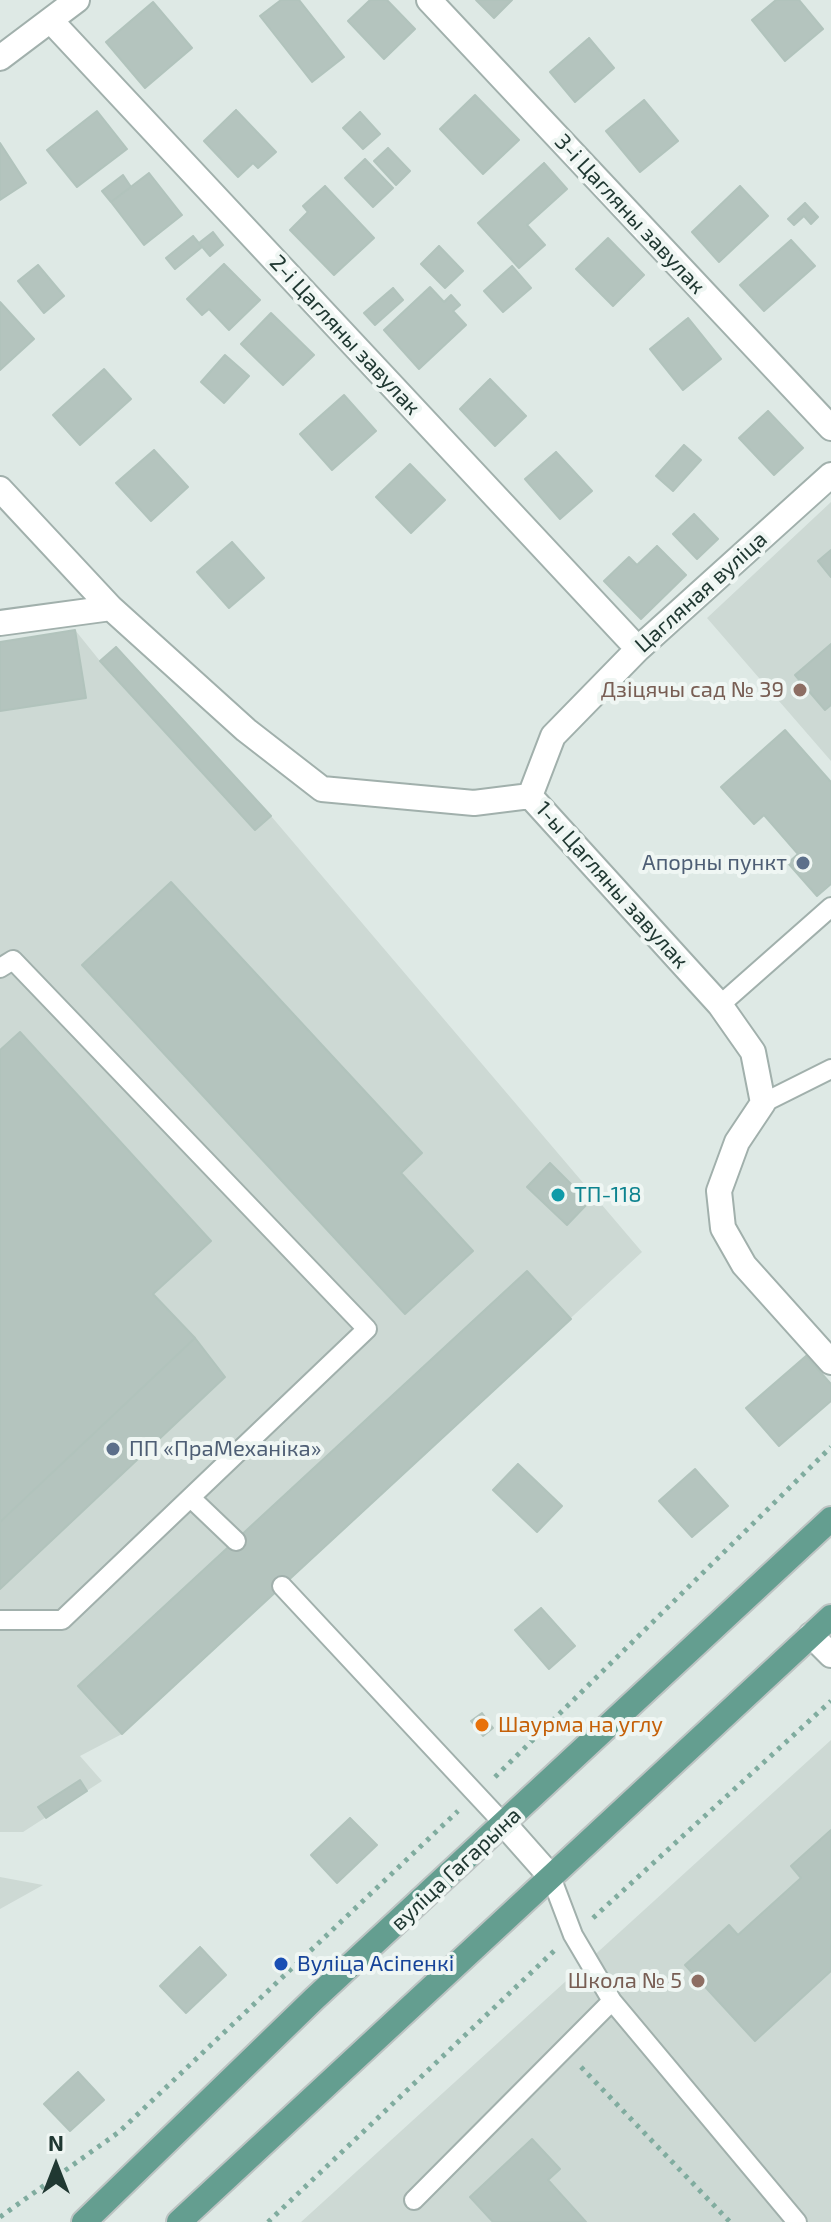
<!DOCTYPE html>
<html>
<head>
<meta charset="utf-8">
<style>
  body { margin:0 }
  #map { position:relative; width:831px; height:2222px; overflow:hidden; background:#dee9e5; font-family:"Exo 2",sans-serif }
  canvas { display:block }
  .north { position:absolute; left:16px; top:2126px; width:80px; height:80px; -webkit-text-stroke:6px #eff6f3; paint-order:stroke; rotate:0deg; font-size:22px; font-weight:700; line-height:32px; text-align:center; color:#203832 }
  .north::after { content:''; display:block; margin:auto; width:28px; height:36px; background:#203832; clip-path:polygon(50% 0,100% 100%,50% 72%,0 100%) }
</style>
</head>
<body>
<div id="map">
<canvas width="831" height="2222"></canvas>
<div class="north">N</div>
</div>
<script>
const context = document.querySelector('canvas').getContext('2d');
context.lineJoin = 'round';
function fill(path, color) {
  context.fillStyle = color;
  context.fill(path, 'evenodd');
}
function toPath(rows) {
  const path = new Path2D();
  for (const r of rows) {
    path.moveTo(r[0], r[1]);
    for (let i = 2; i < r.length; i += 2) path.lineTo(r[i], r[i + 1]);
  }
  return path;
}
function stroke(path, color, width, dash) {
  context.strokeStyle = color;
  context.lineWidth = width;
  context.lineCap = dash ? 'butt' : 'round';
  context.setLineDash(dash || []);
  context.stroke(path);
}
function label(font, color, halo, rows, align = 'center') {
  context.font = font + ' "Exo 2",sans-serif';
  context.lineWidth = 8;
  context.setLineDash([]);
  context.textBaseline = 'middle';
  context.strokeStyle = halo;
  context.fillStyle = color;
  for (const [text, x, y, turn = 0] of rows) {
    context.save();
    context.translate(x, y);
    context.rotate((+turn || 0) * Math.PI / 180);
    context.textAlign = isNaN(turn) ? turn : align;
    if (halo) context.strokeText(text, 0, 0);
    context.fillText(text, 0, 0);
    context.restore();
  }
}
fill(toPath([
  [831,502,831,761,707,618],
  [75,630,100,661,116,647,271,816,642,1252,122,1734,80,1756,102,1781,23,1832,0,1832,0,642],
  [831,1740,831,2222,301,2222],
  [0,1877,43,1885,0,1909]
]), '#cdd9d4');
const building = toPath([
  [281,0,299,0,344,57,312,82,260,16,281,0],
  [370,0,387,0,415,29,384,59,348,21,370,0],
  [476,0,512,0,494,18,476,0],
  [776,0,799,0,823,29,785,61,752,20,776,0],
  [153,2,192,48,145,88,106,42,153,2],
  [589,38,614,68,575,102,550,72,589,38],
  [475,95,519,140,483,174,440,129,475,95],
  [644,100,678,141,640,172,606,131,644,100],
  [236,110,276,152,258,168,253,163,238,177,204,141,236,110],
  [97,111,127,149,77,187,47,150,97,111],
  [360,112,380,134,363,149,343,128,360,112],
  [0,143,26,183,0,200,0,143],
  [388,148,410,171,396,185,374,161,388,148],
  [365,159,393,188,373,207,345,178,365,159],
  [544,163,567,189,527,225,545,245,519,268,478,223,544,163],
  [149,173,182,215,144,245,111,202,149,173],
  [123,175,131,187,111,202,102,191,123,175],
  [325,186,374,238,334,275,290,230,308,212,303,206,325,186],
  [740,186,768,216,719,262,692,232,740,186],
  [805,203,818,217,811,224,804,216,794,225,788,219,805,203],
  [213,232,223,245,210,256,199,243,213,232],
  [193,236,202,247,175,269,166,258,193,236],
  [608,238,644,275,613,306,576,269,608,238],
  [791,240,815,266,764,311,740,285,791,240],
  [439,246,463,271,445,288,421,264,439,246],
  [224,264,260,300,229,330,209,309,202,315,187,299,224,264],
  [38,265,64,296,44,313,18,281,38,265],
  [512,266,531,288,503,312,484,291,512,266],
  [430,287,444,302,451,295,460,305,453,311,466,325,419,369,384,330,430,287],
  [393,288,403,300,375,325,364,313,393,288],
  [0,302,34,339,0,370,0,302],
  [271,313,314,355,283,385,241,344,271,313],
  [688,318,721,359,683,390,650,349,688,318],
  [225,355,249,376,224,403,201,382,225,355],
  [104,369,131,399,80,445,53,415,104,369],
  [490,379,526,416,495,446,460,409,490,379],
  [344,395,376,431,332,470,300,434,344,395],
  [768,411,803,448,774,475,739,438,768,411],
  [684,445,701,460,673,491,656,476,684,445],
  [154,450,188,487,151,521,116,483,154,450],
  [556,452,592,491,560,519,525,479,556,452],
  [410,464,445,500,411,533,376,497,410,464],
  [694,514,718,539,697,559,673,534,694,514],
  [232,542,264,578,229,608,197,572,232,542],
  [657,546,686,575,641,619,604,581,629,557,637,565,657,546],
  [831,550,831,577,818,561,831,550],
  [75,630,86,698,0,711,0,642,75,630],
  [831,644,831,705,825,710,795,675,831,644],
  [116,647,271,816,255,830,100,661,116,647],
  [785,730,831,782,831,884,817,896,788,863,798,854,764,815,754,824,721,787,785,730],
  [171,882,422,1153,401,1173,473,1251,405,1314,82,965,171,882],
  [20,1032,211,1241,153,1294,195,1338,0,1522,0,1050,20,1032],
  [550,1163,589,1202,567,1225,527,1187,550,1163],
  [527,1271,571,1319,122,1734,78,1686,527,1271],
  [195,1338,225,1377,0,1589,0,1522,195,1338],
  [806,1356,831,1384,831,1401,779,1446,746,1408,806,1356],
  [518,1464,562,1506,537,1532,493,1490,518,1464],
  [695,1469,728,1506,692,1537,659,1501,695,1469],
  [541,1608,575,1646,549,1669,515,1630,541,1608],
  [482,1713,493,1728,483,1736,471,1721,482,1713],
  [80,1780,87,1791,46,1818,38,1807,80,1780],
  [350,1818,377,1845,337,1883,311,1855,350,1818],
  [831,1830,831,1971,755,2041,685,1965,729,1925,738,1935,801,1878,791,1866,831,1830],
  [200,1947,226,1975,186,2013,160,1986,200,1947],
  [78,2072,104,2100,70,2131,44,2104,78,2072],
  [532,2139,560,2169,548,2180,586,2222,493,2222,470,2197,532,2139]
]);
fill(building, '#b4c4be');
stroke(building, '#b1c3bc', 2);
const service = toPath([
  [0,968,13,960,367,1329,62,1620,0,1620],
  [720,1005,831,907],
  [763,1103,831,1069],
  [192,1499,236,1541],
  [282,1586,505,1825],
  [551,1877,573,1935,612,2001,797,2222],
  [414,2200,612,2001]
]);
const minor = toPath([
  [429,0,831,428],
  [52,22,638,649],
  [0,58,77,0],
  [0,489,111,608,246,730,322,789,474,803,530,796,720,1005,753,1052,763,1103,737,1142,719,1191,723,1228,744,1265,831,1362],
  [0,623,111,608],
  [530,796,553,736,638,649,831,475],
  [811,1635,831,1655],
  [505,1825,551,1877]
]);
const primary = toPath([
  [84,2222,314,1999,831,1519],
  [179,2222,831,1617]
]);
stroke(service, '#a1b0ac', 22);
stroke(minor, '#a1b0ac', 28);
stroke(primary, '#bcc3c2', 28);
stroke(toPath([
  [495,1777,831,1447],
  [593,1918,831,1701],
  [581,2067,730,2222],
  [0,2217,119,2132,458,1811],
  [268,2222,555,1950]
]), '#80ac9f', 5, [4, 6]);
stroke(service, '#fff', 18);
stroke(minor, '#fff', 24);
stroke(primary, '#649e90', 24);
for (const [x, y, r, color] of [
  [800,690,8,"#8d6e63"],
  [803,863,8,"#5c6f8a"],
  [558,1195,8,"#0f9aa8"],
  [113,1449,8,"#5c6f8a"],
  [482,1725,8,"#e8710a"],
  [281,1964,8,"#1a4fb4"],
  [698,1981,8,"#8d6e63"]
]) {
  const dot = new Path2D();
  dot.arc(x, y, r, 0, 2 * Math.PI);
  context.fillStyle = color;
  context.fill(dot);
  stroke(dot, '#eff6f3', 3);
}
label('22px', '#203832', '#eff6f3', [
  ["3-і Цагляны завулак",630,214,47],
  ["2-і Цагляны завулак",345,335,47],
  ["Цагляная вуліца",701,592,-42],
  ["1-ы Цагляны завулак",612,885,48],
  ["вуліца Гагарына",456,1869,-43]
]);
label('22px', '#785e54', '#eff6f3', [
  ["Дзіцячы сад № 39",784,690],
  ["Школа № 5",682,1981]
], 'right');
label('22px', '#4e5e75', '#eff6f3', [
  ["Апорны пункт",787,863],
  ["ПП «ПраМеханіка»",129,1449,"left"]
], 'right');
label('22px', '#0d838f', '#eff6f3', [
  ["ТП-118",574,1195]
], 'left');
label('22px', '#c56008', '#eff6f3', [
  ["Шаурма на углу",498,1725]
], 'left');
label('22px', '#164399', '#eff6f3', [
  ["Вуліца Асіпенкі",297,1964]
], 'left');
</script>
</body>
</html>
